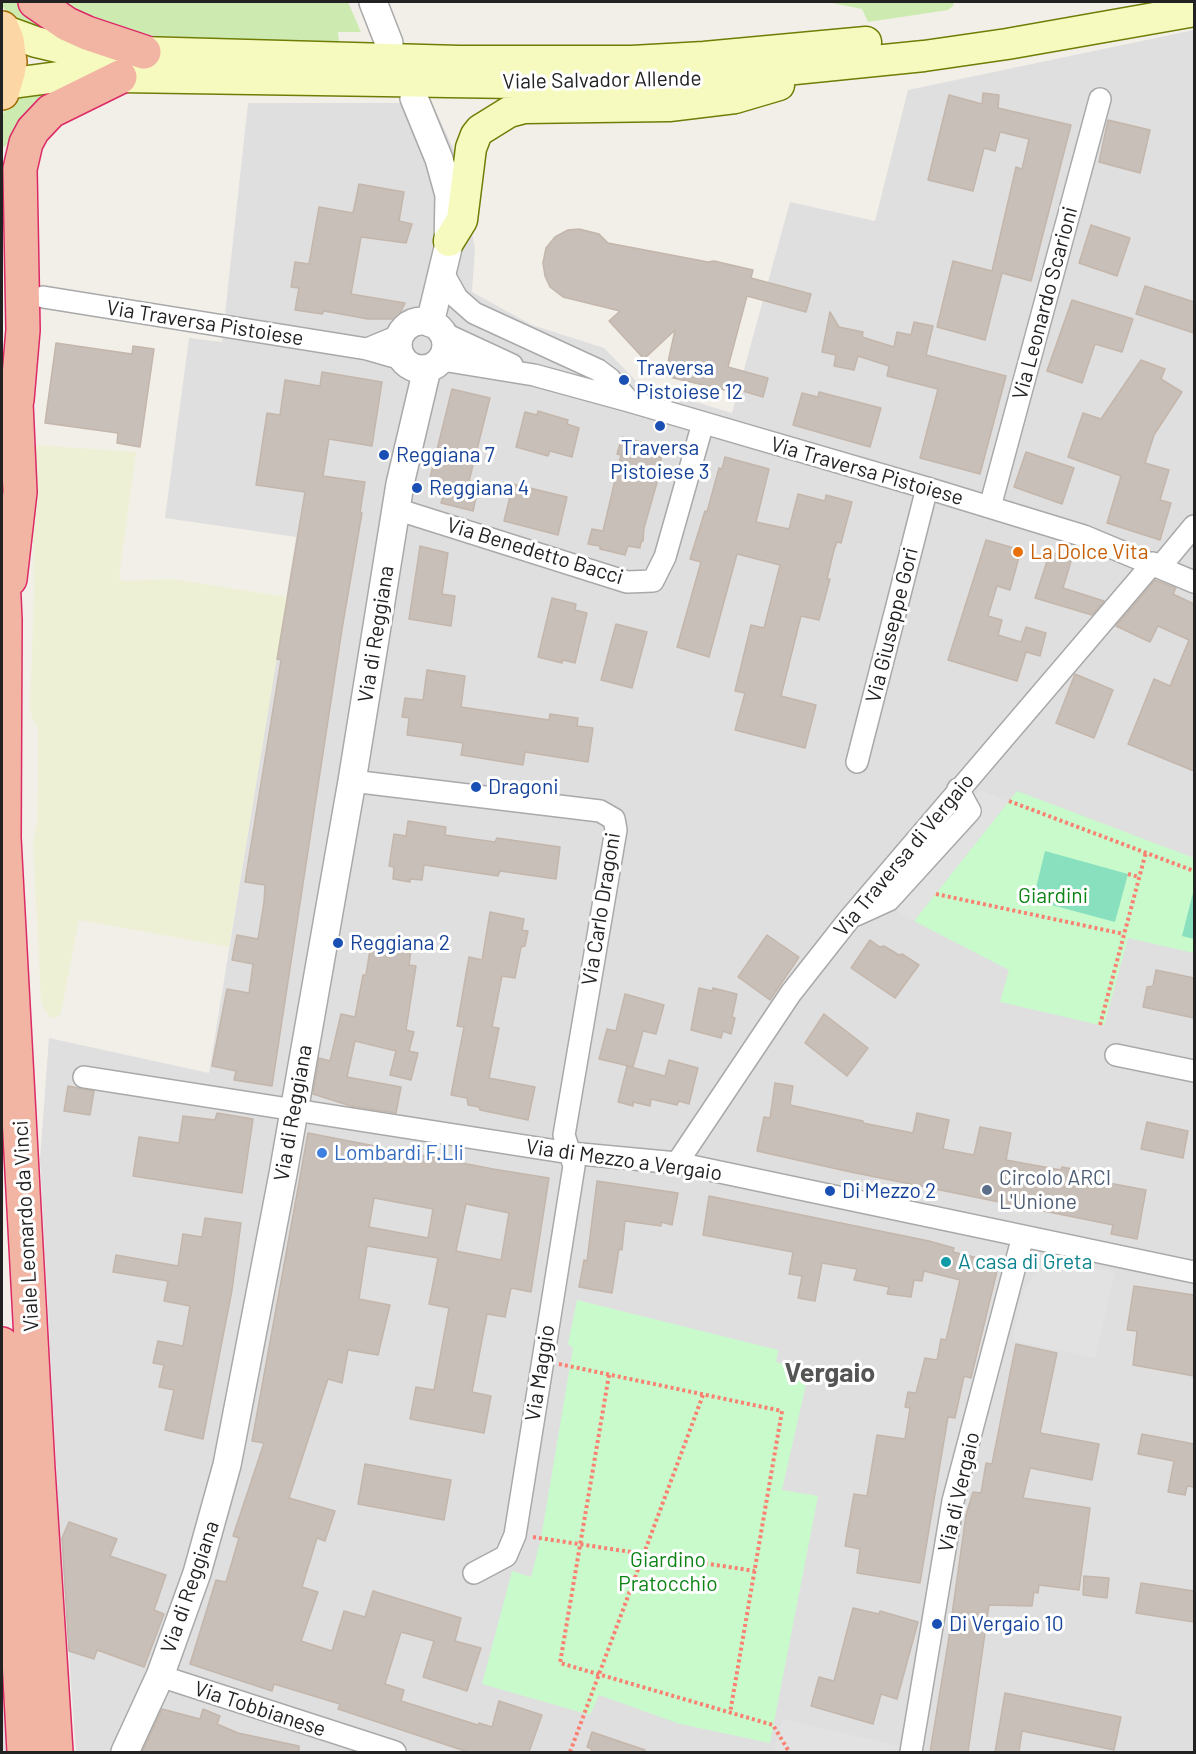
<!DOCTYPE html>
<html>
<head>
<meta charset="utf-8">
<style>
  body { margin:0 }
  #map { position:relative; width:1196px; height:1754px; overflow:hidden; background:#f2efe9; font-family:Barlow,sans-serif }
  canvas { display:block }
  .frame { position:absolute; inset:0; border:3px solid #222; pointer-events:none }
</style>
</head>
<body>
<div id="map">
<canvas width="1196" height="1754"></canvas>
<div class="frame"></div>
</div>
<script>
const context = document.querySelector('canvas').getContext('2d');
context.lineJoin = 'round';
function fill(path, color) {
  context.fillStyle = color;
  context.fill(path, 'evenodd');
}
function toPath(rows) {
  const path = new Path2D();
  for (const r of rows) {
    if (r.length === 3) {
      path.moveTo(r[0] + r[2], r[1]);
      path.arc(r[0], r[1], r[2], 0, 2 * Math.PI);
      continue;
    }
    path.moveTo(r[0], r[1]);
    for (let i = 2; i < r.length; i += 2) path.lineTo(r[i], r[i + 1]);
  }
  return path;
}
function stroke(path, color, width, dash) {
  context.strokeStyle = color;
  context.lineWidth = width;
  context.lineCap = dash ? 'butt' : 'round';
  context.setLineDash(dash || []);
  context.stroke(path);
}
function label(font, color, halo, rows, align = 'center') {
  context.font = font + ' Barlow,sans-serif';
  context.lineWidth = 6;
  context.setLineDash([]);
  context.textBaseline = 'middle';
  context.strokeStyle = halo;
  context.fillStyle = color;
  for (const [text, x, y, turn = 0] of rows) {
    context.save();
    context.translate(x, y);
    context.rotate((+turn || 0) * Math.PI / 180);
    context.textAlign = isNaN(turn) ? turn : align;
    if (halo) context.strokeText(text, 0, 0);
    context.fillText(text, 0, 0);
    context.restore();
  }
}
fill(toPath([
  [1194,30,1194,1752,76,1752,59,1518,40,1159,49,1038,209,1073,296,537,165,518,189,338,222,342,248,103,432,103,459,161,475,249,472,292,532,325,604,348,640,385,732,413,790,202,875,221,908,90],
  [2,1672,6,1752,2,1752]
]), '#e0dfdf');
fill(toPath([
  [36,445,136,452,119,578,123,581,172,579,287,597,229,947,79,920,61,1013,58,1017,51,1018,45,1011,41,1001,33,842,37,823,38,786,38,729,32,718,30,708,34,593,31,450]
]), '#eef0d5');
fill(toPath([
  [2,2,25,2,76,39,17,20,8,13,2,6],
  [47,2,348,2,361,32,338,32,339,43,157,36,111,30],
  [827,2,954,2,953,6,948,10,868,22,862,9],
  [65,86,21,121,5,147,2,145,2,116,12,97]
]), '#cdebb0');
fill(toPath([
  [1017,791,1194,858,1194,953,1128,938,1104,1026,1000,1002,1009,970,914,921],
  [577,1300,778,1350,776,1362,809,1371,782,1490,818,1496,770,1743,680,1724,599,1695,590,1715,482,1684,512,1571,531,1577,541,1538,573,1348,568,1344]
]), '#c8facc');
fill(toPath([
  [1045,851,1128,874,1115,922,1033,900],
  [1193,893,1194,894,1194,939,1182,936]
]), '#88e0be');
fill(toPath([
  [979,790,1009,801,914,921,882,902],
  [1061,1259,1115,1272,1095,1358,1012,1340,1024,1290,1043,1264],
  [782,1719,899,1746,897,1752,774,1752]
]), '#e2e2e2');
const building = toPath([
  [983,93,999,95,998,108,1071,125,1031,281,1002,273,985,340,937,327,953,261,992,271,1016,167,1022,169,1029,139,1000,132,995,151,984,148,973,191,928,180,949,95,982,104,983,93],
  [1108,120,1150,130,1140,173,1099,162,1108,120],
  [359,184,404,192,399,221,412,224,406,243,361,237,351,294,405,303,399,316,395,319,368,319,324,311,322,314,295,310,299,288,291,287,295,262,309,264,319,207,353,213,359,184],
  [1091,225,1130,238,1117,276,1079,263,1091,225],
  [579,229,599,234,608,243,708,262,714,261,753,270,751,278,811,294,806,312,747,296,728,367,768,378,763,397,726,386,725,390,665,376,675,330,644,359,609,321,620,311,563,297,550,287,545,276,543,263,546,248,555,237,568,230,579,229],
  [1145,286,1194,302,1194,333,1136,314,1145,286],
  [1072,300,1133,319,1122,352,1095,344,1082,383,1047,371,1072,300],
  [830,312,839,327,863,332,862,337,894,347,897,332,911,335,914,322,933,326,926,355,1006,376,980,474,920,458,938,389,887,376,889,366,858,356,854,370,834,366,836,355,822,352,830,312],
  [56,343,132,354,133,346,154,349,140,447,117,443,118,433,45,423,56,343],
  [1141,360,1165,369,1161,379,1182,392,1154,435,1145,463,1169,470,1160,500,1171,503,1160,540,1107,523,1121,476,1068,457,1083,413,1101,419,1141,360],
  [322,372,382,382,372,446,329,439,323,476,365,482,360,513,362,513,342,629,272,1086,234,1080,236,1071,212,1066,227,989,249,993,253,964,232,960,237,935,258,939,264,902,265,885,245,882,281,660,277,659,305,492,256,485,267,413,280,415,285,380,320,386,322,372],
  [452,389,490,398,469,481,479,484,473,511,441,503,445,490,428,486,452,389],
  [819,392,881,408,870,447,793,425,802,393,818,397,819,392],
  [538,411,568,420,567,424,579,428,572,457,550,451,548,456,516,447,525,412,537,415,538,411],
  [622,437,664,448,660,463,662,465,644,528,643,541,641,542,640,548,628,546,625,555,600,549,600,546,588,544,592,529,603,531,621,455,617,454,622,437],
  [1026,452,1074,468,1062,504,1014,487,1026,452],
  [725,457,769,469,756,522,789,529,798,494,825,501,826,495,852,502,841,543,837,542,834,550,827,579,830,579,819,620,801,616,781,696,816,705,805,748,735,730,745,693,735,691,751,625,764,628,780,565,737,554,709,657,677,647,701,562,690,559,705,511,707,512,719,468,722,469,725,457],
  [513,484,567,497,558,535,504,521,513,484],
  [986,540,1021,550,1010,590,997,586,988,616,1002,620,998,635,1021,642,1026,627,1046,633,1040,656,1026,652,1017,681,948,660,986,540],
  [420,546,448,553,442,594,455,596,451,626,409,619,420,546],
  [1050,552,1072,558,1063,588,1104,601,1092,615,1035,598,1050,552],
  [1155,580,1176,588,1173,594,1194,604,1194,771,1128,744,1154,679,1170,686,1189,640,1158,626,1150,642,1116,626,1155,580],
  [552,598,576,604,575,610,587,613,575,663,563,660,562,663,538,657,552,598],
  [616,624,647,632,632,688,601,680,616,624],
  [427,670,465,676,461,707,549,720,550,714,578,718,577,726,593,728,588,762,525,752,523,765,461,755,463,743,407,735,409,718,402,717,405,698,423,700,427,670],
  [1075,674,1113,690,1094,738,1056,723,1075,674],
  [408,821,446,827,445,835,495,842,497,838,560,847,556,879,500,871,498,876,424,865,422,880,410,879,410,882,393,879,394,867,389,866,394,834,406,836,408,821],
  [490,912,524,919,522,930,528,931,525,946,521,947,515,978,502,976,492,1027,499,1028,489,1078,535,1087,528,1120,480,1110,479,1107,468,1105,467,1098,451,1095,464,1027,457,1026,469,957,482,960,490,912],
  [767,935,799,957,770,1000,738,977,767,935],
  [870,940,880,947,884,946,899,955,902,954,919,965,895,998,851,968,870,940],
  [371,943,411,950,409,965,416,966,406,1030,414,1032,409,1051,418,1053,411,1080,390,1075,396,1051,355,1041,347,1077,401,1087,396,1113,351,1106,313,1094,319,1058,330,1061,341,1014,355,1017,363,975,366,975,371,943],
  [1156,970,1194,978,1194,1018,1143,1007,1147,987,1153,986,1156,970],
  [699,988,712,991,713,988,737,994,732,1017,735,1018,731,1034,723,1031,721,1038,691,1030,699,988],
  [625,994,664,1005,656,1034,643,1031,633,1067,599,1059,607,1029,616,1031,625,994],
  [824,1014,868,1048,847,1076,805,1043,824,1014],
  [669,1060,698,1068,689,1104,679,1101,677,1105,651,1099,650,1106,633,1102,633,1106,618,1102,627,1066,665,1076,669,1060],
  [775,1083,793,1086,790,1105,863,1121,863,1123,913,1133,917,1113,949,1120,943,1149,974,1155,980,1127,1011,1133,1006,1160,1061,1170,1062,1167,1078,1170,1077,1177,1146,1190,1137,1239,1111,1234,1113,1225,846,1171,757,1151,764,1117,770,1118,775,1083],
  [68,1086,94,1091,90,1115,64,1111,68,1086],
  [217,1113,253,1119,242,1193,133,1176,139,1137,179,1143,183,1116,215,1120,217,1113],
  [1147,1122,1188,1131,1183,1158,1141,1149,1147,1122],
  [308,1133,493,1169,549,1178,531,1292,511,1288,505,1317,487,1314,472,1392,491,1396,484,1433,410,1419,416,1387,434,1390,449,1308,429,1304,438,1258,367,1246,359,1299,390,1305,378,1355,348,1350,342,1383,328,1379,289,1498,335,1511,325,1541,317,1538,302,1587,318,1592,301,1641,332,1651,344,1611,365,1617,373,1591,461,1618,455,1641,481,1648,467,1691,423,1677,434,1641,401,1632,385,1684,404,1690,401,1701,478,1725,479,1723,492,1727,499,1701,542,1715,529,1752,468,1752,338,1709,340,1704,274,1684,272,1691,190,1664,216,1580,226,1582,239,1538,233,1536,264,1443,252,1441,308,1133],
  [374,1198,433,1209,428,1238,369,1227,374,1198],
  [466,1204,509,1213,501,1260,456,1251,466,1204],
  [597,1181,678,1193,672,1225,661,1222,661,1226,625,1221,622,1250,619,1249,612,1293,579,1287,584,1260,587,1261,597,1181],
  [709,1196,929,1241,954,1248,953,1252,999,1263,971,1378,964,1376,955,1418,948,1417,920,1583,857,1573,860,1549,845,1546,854,1494,867,1496,877,1435,905,1439,910,1408,905,1407,908,1392,916,1393,925,1358,937,1360,941,1339,946,1340,960,1280,924,1271,922,1281,914,1280,911,1297,887,1294,889,1287,854,1280,857,1269,822,1263,815,1301,798,1298,802,1276,789,1274,793,1252,703,1235,709,1196],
  [205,1218,241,1223,232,1290,203,1439,165,1430,174,1390,159,1387,164,1365,153,1363,158,1341,183,1346,190,1306,164,1301,168,1281,113,1272,116,1255,178,1266,183,1234,202,1237,205,1218],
  [1134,1286,1194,1295,1194,1376,1133,1365,1137,1331,1127,1330,1134,1286],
  [1016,1344,1057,1353,1040,1433,1099,1444,1092,1480,1030,1468,1023,1498,1090,1508,1079,1590,1039,1585,1038,1593,1034,1592,1032,1606,989,1605,968,1752,930,1752,948,1643,966,1515,973,1492,981,1493,986,1463,992,1464,1016,1344],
  [1142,1434,1194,1444,1194,1487,1187,1486,1185,1495,1168,1492,1174,1461,1138,1454,1142,1434],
  [365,1464,451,1480,444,1520,358,1504,365,1464],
  [69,1522,117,1539,110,1556,166,1575,154,1610,164,1614,144,1667,97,1650,94,1659,69,1651,62,1538,69,1522],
  [1084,1576,1109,1578,1107,1598,1083,1595,1084,1576],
  [1141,1583,1194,1591,1194,1622,1136,1613,1141,1583],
  [853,1608,879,1614,880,1611,918,1622,897,1699,881,1694,873,1724,811,1706,819,1677,834,1681,853,1608],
  [1005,1693,1121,1717,1114,1750,1022,1731,1019,1752,995,1752,1005,1693],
  [162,1709,200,1719,203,1709,220,1716,217,1724,238,1733,299,1746,299,1752,142,1752,162,1709],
  [592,1732,645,1750,644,1752,591,1752,592,1749,587,1747,592,1732]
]);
fill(building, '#c7bfb8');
stroke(building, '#c4b6ab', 1.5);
const minor = toPath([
  [443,273,457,298,474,313,598,370,610,379,629,401],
  [43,297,367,349,391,356,401,357],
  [443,333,512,365],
  [367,349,401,335],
  [442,360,534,375,629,401,927,488,1084,536,1194,582],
  [990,507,1100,99],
  [396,509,627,582,653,581,665,557,703,423],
  [1160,567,1194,526],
  [857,762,927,488],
  [352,781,600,811,614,819,616,830,564,1135,574,1166,515,1535,506,1556,474,1573],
  [856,915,889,900,970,811,958,789],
  [1116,1055,1194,1071],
  [84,1077,570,1153,677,1163,1194,1272],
  [677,1163,791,993,850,918,1153,563],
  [160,1676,395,1752],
  [911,1752,953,1501,1023,1236]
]);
const tertiary = toPath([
  [373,2,389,43],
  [414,98,439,159,449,195,448,248,430,323],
  [422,345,24],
  [125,1752,160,1676,197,1573,227,1465,283,1174,352,781,400,484,427,369]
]);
const secondary = toPath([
  [3,30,36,42,70,50,459,61,632,61,704,57,866,42],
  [5,84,58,77,120,77,581,84,646,84,924,56,1007,44,1194,11],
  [449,241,462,220,471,148,476,135,480,130,509,112,524,108,669,106,735,98,779,85]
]);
const primary = toPath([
  [2,28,7,40,10,62,8,73,2,93]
]);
const trunk = toPath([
  [35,2,67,24,87,33,144,52],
  [17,400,23,330,20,169,26,143,33,130,51,111,120,77],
  [2,554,5,620,4,838,38,1469,56,1752],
  [10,579,20,492,15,380],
  [2,1344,24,1752]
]);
stroke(minor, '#a9a9a9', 24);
stroke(tertiary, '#a9a9a9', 30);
stroke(secondary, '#707d05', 33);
stroke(primary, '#a06b00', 36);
stroke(trunk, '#dc2a67', 36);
stroke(toPath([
  [1009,801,1194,871],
  [1128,874,1139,877],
  [936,894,1124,934],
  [1100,1025,1146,852],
  [559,1364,782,1411,730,1713],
  [609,1375,560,1663,773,1725,788,1750],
  [533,1537,755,1571],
  [570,1752,703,1395]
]), '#fa8072', 4, [3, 3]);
stroke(minor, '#fff', 21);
stroke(tertiary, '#fff', 27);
stroke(secondary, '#f7fabf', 30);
stroke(primary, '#fcd6a4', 33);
stroke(trunk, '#f2b4a3', 33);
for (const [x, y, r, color] of [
  [624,380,6,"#1a4fb4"],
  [660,426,6,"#1a4fb4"],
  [384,455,6,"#1a4fb4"],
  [417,488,6,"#1a4fb4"],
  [1018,552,6,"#e8710a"],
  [476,787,6,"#1a4fb4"],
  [338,943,6,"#1a4fb4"],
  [322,1153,6,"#3f7fe0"],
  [987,1190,6,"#5c6f8a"],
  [830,1191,6,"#1a4fb4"],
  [946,1262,6,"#0f9aa8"],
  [937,1624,6,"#1a4fb4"]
]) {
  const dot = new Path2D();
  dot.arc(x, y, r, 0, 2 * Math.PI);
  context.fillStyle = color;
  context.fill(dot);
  stroke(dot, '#fff', 2);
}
label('21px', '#222', '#fff', [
  ["Viale Salvador Allende",602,80,-1],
  ["Via Leonardo Scarioni",1045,303,-75],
  ["Via Traversa Pistoiese",205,323,9],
  ["Via Traversa Pistoiese",867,471,16],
  ["Via Benedetto Bacci",535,551,17],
  ["Via Giuseppe Gori",892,625,-76],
  ["Via di Reggiana",376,634,-81],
  ["Via Traversa di Vergaio",904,855,-50],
  ["Via Carlo Dragoni",601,909,-81],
  ["Via di Reggiana",293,1113,-80],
  ["Via di Mezzo a Vergaio",624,1160,8],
  ["Viale Leonardo da Vinci",26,1226,-93],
  ["Via Maggio",540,1373,-81],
  ["Via di Vergaio",959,1492,-77],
  ["Via di Reggiana",190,1587,-71],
  ["Via Tobbianese",260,1709,18]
]);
label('21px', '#164399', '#fff', [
  ["Traversa",636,368],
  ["Pistoiese 12",636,392],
  ["Traversa",660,448,"center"],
  ["Pistoiese 3",660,472,"center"],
  ["Reggiana 7",396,455],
  ["Reggiana 4",429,488],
  ["Dragoni",488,787],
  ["Reggiana 2",350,943],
  ["Di Mezzo 2",842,1191],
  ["Di Vergaio 10",949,1624]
], 'left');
label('21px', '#c56008', '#fff', [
  ["La Dolce Vita",1030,552]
], 'left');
label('21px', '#0c8416', '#fff', [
  ["Giardini",1053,896],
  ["Giardino",668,1560],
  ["Pratocchio",668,1584]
]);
label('21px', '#366cbe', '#fff', [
  ["Lombardi F.Lli",334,1153]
], 'left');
label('21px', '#4e5e75', '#fff', [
  ["Circolo ARCI",999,1178],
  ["L'Unione",999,1202]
], 'left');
label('21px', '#0d838f', '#fff', [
  ["A casa di Greta",958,1262]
], 'left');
label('bold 27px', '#555', '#fff', [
  ["Vergaio",830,1373]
]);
</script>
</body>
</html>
